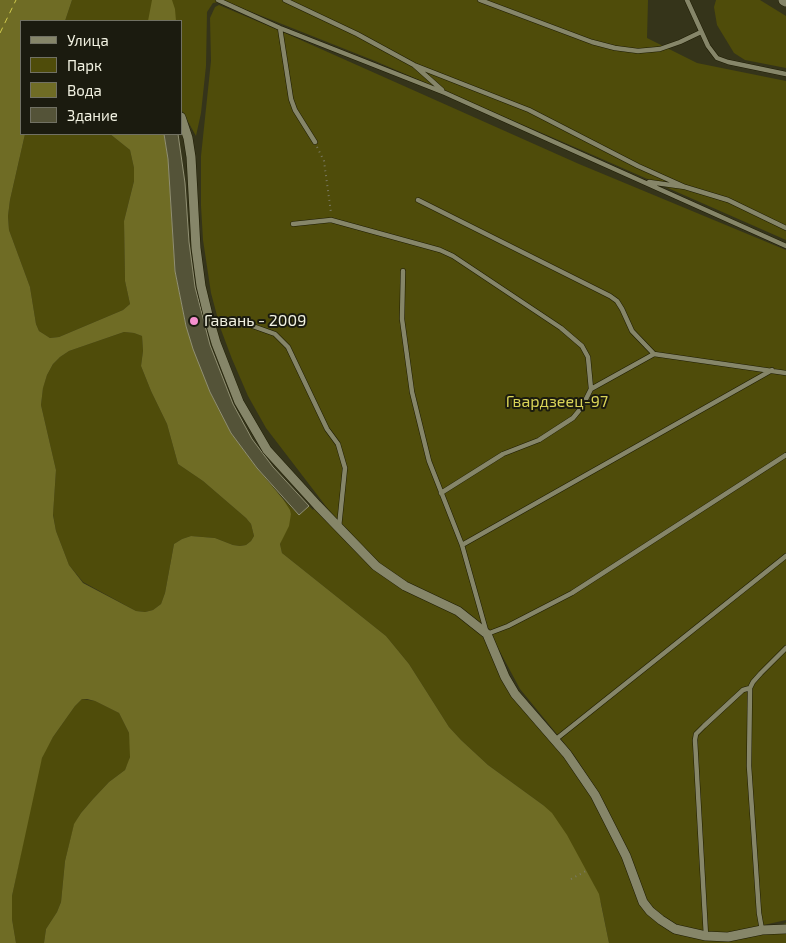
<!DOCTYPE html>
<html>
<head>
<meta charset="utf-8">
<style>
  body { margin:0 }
  #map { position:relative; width:786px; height:943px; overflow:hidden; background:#35341a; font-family:"Exo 2",sans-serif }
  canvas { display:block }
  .legend { position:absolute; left:20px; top:20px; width:162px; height:115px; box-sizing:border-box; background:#1b1b0f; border:1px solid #717163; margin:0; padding:6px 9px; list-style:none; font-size:15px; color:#f2f2e2 }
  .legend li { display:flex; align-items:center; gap:10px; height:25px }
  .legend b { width:25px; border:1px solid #717163 }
</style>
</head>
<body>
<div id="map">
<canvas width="786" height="943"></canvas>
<ul class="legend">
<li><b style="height:6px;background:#868669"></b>Улица</li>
<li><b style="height:14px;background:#4f4c0a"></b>Парк</li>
<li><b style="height:14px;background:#6f6c25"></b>Вода</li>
<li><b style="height:14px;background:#545338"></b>Здание</li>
</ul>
</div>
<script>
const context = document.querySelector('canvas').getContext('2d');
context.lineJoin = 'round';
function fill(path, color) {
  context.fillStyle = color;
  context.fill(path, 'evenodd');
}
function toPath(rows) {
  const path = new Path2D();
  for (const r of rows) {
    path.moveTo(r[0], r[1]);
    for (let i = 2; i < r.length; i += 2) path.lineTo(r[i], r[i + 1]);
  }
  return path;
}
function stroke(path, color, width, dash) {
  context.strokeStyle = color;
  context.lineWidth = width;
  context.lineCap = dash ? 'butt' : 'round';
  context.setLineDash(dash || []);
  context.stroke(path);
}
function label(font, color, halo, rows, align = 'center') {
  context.font = font + ' "Exo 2",sans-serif';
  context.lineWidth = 4;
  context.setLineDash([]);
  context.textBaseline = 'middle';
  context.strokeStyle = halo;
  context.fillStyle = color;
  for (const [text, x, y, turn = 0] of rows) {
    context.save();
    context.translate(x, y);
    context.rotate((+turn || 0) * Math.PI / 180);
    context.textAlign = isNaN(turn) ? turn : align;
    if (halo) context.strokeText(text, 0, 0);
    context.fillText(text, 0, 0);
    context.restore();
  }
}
fill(toPath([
  [72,0,648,0,647,38,697,63,786,81,786,240,586,152,375,61,224,1,213,3,207,12,206,66,201,113,196,136,181,109,181,21,65,21],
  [716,0,760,0,786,16,786,68,745,60,734,53,717,25,714,7],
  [219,5,285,33,579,164,786,250,786,920,724,934,690,929,672,923,658,914,644,901,608,810,597,790,574,755,520,689,491,635,383,568,328,509,266,428,248,396,232,359,220,327,211,293,203,240,201,206,201,156,211,61,210,18,215,7],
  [25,134,110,134,130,150,134,168,134,181,124,221,125,281,130,304,123,310,59,337,50,338,39,331,36,324,30,287,9,230,8,216,10,200],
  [124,332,134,333,142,336,143,351,141,366,151,391,167,424,178,464,203,481,246,518,251,524,254,536,251,541,246,545,240,546,233,545,215,538,191,536,182,539,174,544,165,593,161,604,153,610,145,612,136,611,83,582,69,565,56,531,53,514,56,470,41,405,43,387,47,375,53,364,60,357,69,351],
  [283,499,299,515,309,506,313,510,317,505,363,556,456,613,472,625,484,638,499,673,566,759,591,795,624,860,640,905,663,925,729,940,748,938,786,923,786,943,609,943,601,903,594,885,543,805,488,765,461,740,449,727,409,664,386,636,282,553,280,544,291,514],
  [82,699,95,701,119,713,129,733,131,752,129,761,125,770,109,782,93,799,81,813,74,825,65,861,61,902,57,912,46,929,44,943,16,943,12,919,12,896,39,765,45,751,53,737,75,706]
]), '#4f4c0a');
fill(toPath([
  [0,0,72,0,65,21,21,21,21,134,25,134,10,200,8,216,9,230,30,287,36,324,39,331,50,338,59,337,123,310,130,304,125,281,124,221,134,181,134,168,130,150,110,134,164,134,168,159,175,271,186,326,210,392,231,433,257,468,283,499,290,510,291,514,289,526,280,544,282,553,386,636,409,664,449,727,461,740,488,765,543,805,552,813,567,835,599,894,609,943,44,943,46,929,57,912,61,902,65,861,74,824,81,813,93,799,109,782,125,770,130,757,129,733,119,713,95,701,87,699,82,699,75,706,53,737,42,758,12,896,12,919,16,943,0,943],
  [124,332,134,333,142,336,143,351,141,366,151,391,167,424,178,464,203,481,246,518,251,524,254,536,251,541,246,545,240,546,233,545,215,538,191,536,182,539,174,544,165,593,161,604,153,610,145,612,136,611,83,583,69,565,56,531,53,515,56,470,41,405,43,388,47,375,53,364,60,357,69,351],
  [152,0,172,0,175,9,176,21,148,21]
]), '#6f6c25');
stroke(toPath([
  [0,33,16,0]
]), '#cfca4d', 1, [6, 5]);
const building = toPath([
  [164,134,178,134,185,183,189,242,195,287,210,345,233,404,252,439,273,467,309,506,299,515,257,468,231,433,210,392,193,349,186,326,175,271,168,159,164,134]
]);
fill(building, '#545338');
stroke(building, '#919073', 1);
const lane = toPath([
  [218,0,280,28,445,93,786,246],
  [285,0,357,34,414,65,442,90],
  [480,0,592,42,615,48,638,51,660,49,680,42,701,32],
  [687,0,708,46,717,58,728,62,786,74],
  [280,28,291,99,295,110,315,142],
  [414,65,529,110,638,166,685,187],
  [649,182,685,187,728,200,786,228],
  [418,200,610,296,617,301,622,309,632,331,654,354],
  [293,224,331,220,440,250,453,256,561,328,582,346,588,357,591,389,582,407,573,418,539,440,503,454,441,493],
  [403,271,402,319,412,392,429,461,462,545,487,634,508,626,572,593,786,455],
  [247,324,275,334,288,347,327,429,338,444,345,468,339,527],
  [591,389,654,354,786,373],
  [462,545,772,370],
  [750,688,753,682,761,673,786,648],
  [555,740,786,556],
  [706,936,695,740,696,734,704,726,743,690,750,688,749,766,759,913,762,930]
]);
const street = toPath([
  [181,117,188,138,191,157,196,248,201,286,208,315,216,343,239,402,267,450,317,505,376,566,405,586,458,611,487,634,505,677,515,694,567,754,595,795,626,856,643,902,650,911,661,920,675,929,706,936,728,937,762,930,786,929]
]);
const secondary = toPath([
  [784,0,786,1]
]);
stroke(lane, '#1d1b03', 5.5);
stroke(street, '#1d1b03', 10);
stroke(secondary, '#1d1b03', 12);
stroke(toPath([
  [317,147,324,161,331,213],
  [571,879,586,871]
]), '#7a7963', 2, [1, 4]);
stroke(lane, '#868669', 4.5);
stroke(street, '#868669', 9);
stroke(secondary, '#868669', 11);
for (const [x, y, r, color] of [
  [194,321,5,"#f690cf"]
]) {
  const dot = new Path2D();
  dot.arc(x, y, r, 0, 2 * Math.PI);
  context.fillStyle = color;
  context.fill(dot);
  stroke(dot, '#1b1b0f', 2);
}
label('16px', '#f2f2e2', '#1b1b0f', [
  ["Гавань - 2009",204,321]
], 'left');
label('16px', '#d9d357', '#1b1b0f', [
  ["Гвардзеец-97",557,402]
]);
</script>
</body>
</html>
